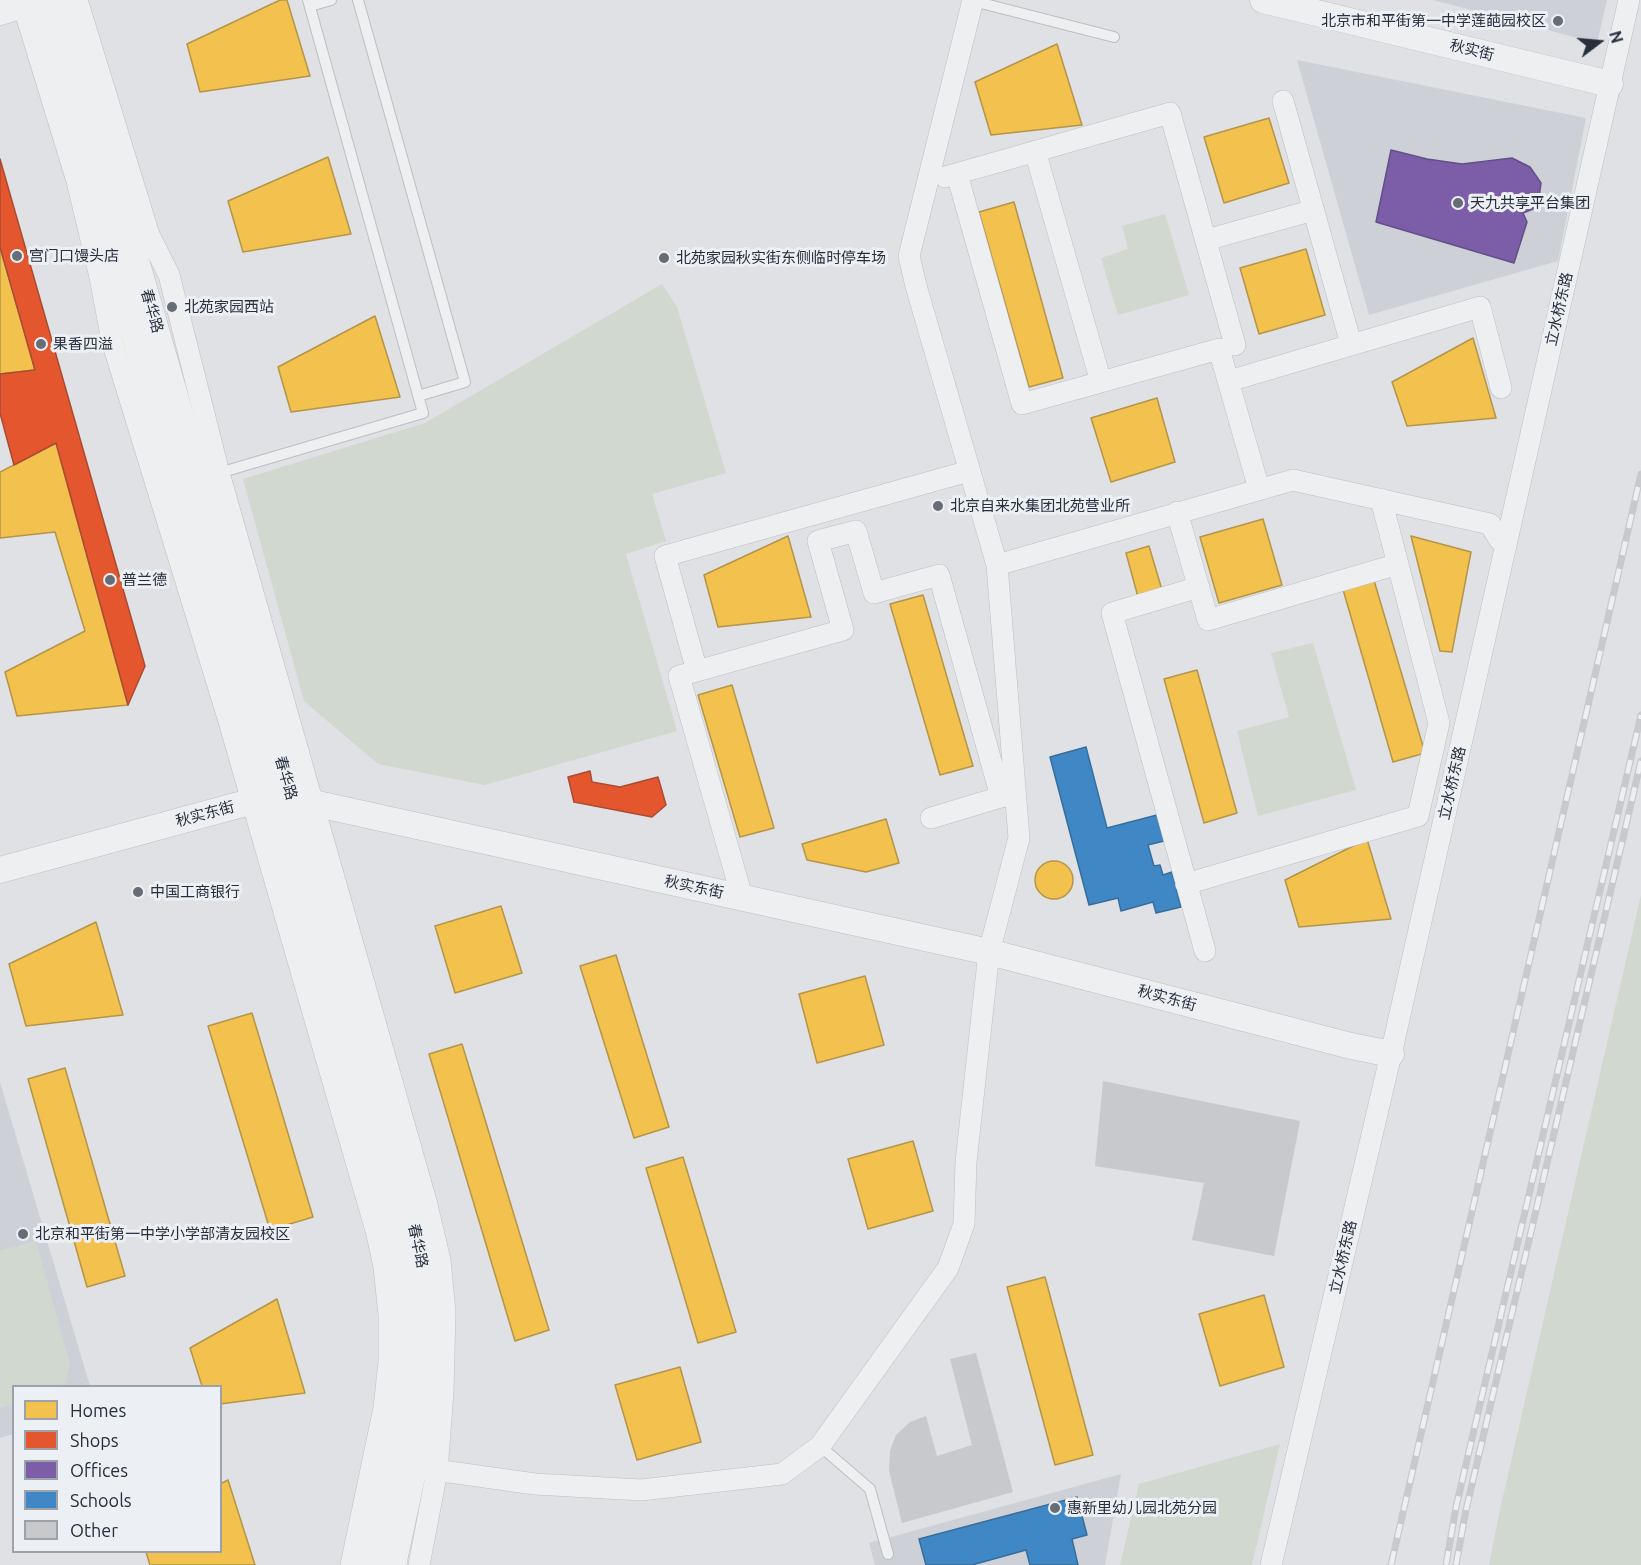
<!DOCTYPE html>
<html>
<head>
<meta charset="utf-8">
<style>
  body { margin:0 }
  #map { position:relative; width:1641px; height:1565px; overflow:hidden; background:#dfe1e4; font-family:Ubuntu,sans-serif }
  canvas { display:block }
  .legend { position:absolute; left:12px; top:1385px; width:210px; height:168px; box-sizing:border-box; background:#eceff4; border:2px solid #9da2aa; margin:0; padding:8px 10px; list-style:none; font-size:18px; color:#272f3c }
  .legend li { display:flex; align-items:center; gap:12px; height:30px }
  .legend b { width:30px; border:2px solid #9da2aa }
  .north { position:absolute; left:1569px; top:12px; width:60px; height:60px; -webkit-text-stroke:4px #eceff4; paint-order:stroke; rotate:74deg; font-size:16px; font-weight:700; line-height:24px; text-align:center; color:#272f3c }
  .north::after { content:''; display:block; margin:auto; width:21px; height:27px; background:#272f3c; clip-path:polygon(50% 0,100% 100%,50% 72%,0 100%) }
</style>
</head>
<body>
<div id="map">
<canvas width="1641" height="1565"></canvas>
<ul class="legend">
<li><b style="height:16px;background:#f2c14e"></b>Homes</li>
<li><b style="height:16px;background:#e4572e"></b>Shops</li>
<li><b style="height:16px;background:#7b5ea7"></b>Offices</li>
<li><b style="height:16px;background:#3f88c5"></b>Schools</li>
<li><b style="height:16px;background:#c8c9cc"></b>Other</li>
</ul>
<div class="north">N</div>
</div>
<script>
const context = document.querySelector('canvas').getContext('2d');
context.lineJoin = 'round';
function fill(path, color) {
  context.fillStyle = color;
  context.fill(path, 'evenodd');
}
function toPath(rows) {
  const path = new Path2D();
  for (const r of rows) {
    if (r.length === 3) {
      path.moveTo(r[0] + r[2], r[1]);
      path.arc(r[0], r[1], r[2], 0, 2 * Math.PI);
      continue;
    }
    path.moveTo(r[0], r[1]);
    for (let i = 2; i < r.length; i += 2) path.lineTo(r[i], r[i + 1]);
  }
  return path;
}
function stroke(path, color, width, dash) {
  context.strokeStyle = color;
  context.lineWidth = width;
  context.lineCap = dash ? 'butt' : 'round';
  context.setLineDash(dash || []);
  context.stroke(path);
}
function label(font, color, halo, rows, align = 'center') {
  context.font = font + ' Ubuntu,"Noto Sans SC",sans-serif';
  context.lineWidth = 6;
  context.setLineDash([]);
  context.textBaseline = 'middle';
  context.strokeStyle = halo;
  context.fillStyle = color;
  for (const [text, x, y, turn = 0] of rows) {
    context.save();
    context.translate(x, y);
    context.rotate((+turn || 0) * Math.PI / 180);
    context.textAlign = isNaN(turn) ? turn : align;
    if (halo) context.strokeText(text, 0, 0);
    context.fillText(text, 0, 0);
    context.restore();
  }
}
fill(toPath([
  [1433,0,1607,0,1597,43],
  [1297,60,1586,118,1558,261,1369,315],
  [0,1082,90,1386,14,1386,13,1434,0,1438],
  [1121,1474,1105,1565,875,1565,869,1543]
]), '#cdd1d7');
fill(toPath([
  [1165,214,1189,295,1118,315,1101,258,1128,249,1122,226],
  [662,284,677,307,726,473,652,494,666,541,626,554,677,731,485,785,378,764,304,701,243,479,425,423],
  [1313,643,1356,790,1258,816,1237,731,1289,717,1271,653],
  [1641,895,1641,1565,1489,1565,1499,1514],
  [36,1241,70,1364,66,1383,62,1386,14,1386,13,1404,0,1408,0,1251],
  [1280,1444,1252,1565,1120,1565,1139,1484]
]), '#d0d8d0');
const homes = toPath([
  [280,0,287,0,310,76,200,92,187,44,280,0],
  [1057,44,1082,125,991,135,975,82,1057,44],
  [1269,118,1289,183,1224,203,1204,137,1269,118],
  [328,157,351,234,243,252,228,201,328,157],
  [1014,202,1063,378,1029,387,979,212,1014,202],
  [0,247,35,370,0,374,0,247],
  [1306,249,1325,315,1259,334,1240,268,1306,249],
  [375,316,400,397,291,412,278,367,375,316],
  [1473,338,1496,418,1407,426,1392,382,1473,338],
  [1157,398,1175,462,1111,482,1091,418,1157,398],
  [56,443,128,705,17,716,5,672,85,631,55,532,0,538,0,472,56,443],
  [1263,519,1282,585,1219,603,1200,537,1263,519],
  [788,536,811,617,718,627,704,575,788,536],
  [1411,536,1471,552,1452,652,1440,651,1411,536],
  [1149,546,1162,590,1138,597,1126,553,1149,546],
  [1373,577,1425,753,1393,762,1342,586,1373,577],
  [923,595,973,766,940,775,890,604,923,595],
  [1197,670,1237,813,1204,823,1164,679,1197,670],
  [732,685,774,828,740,837,698,695,732,685],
  [886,819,899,863,866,872,807,860,802,844,886,819],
  [1367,839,1391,919,1299,927,1285,880,1367,839],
  [1054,880,19],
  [501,906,522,973,455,993,435,926,501,906],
  [96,922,123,1015,26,1026,9,964,96,922],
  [616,955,669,1127,634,1138,580,966,616,955],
  [865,976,884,1045,817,1063,799,994,865,976],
  [252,1013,313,1217,270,1230,208,1026,252,1013],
  [462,1044,549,1330,515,1341,429,1054,462,1044],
  [65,1068,125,1276,87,1287,28,1079,65,1068],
  [913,1141,933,1211,868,1229,848,1159,913,1141],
  [683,1157,736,1332,698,1343,646,1168,683,1157],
  [1045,1277,1093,1455,1055,1465,1007,1287,1045,1277],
  [1264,1295,1284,1367,1220,1386,1199,1314,1264,1295],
  [277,1299,305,1393,220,1404,220,1386,202,1386,190,1348,277,1299],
  [680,1367,701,1442,637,1460,615,1385,680,1367],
  [228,1480,255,1565,150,1565,146,1552,220,1552,220,1484,228,1480]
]);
fill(homes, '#f2c14e');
stroke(homes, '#b59549', 1.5);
const shops = toPath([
  [0,159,145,666,128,705,56,443,14,465,0,413,0,374,35,370,0,247,0,159],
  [590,771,592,782,620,787,658,777,666,805,652,817,574,802,568,777,590,771]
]);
fill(shops, '#e4572e');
stroke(shops, '#ab4b32', 1.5);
const offices = toPath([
  [1391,150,1427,159,1462,164,1512,158,1530,167,1541,183,1539,198,1533,209,1523,213,1527,222,1514,263,1376,222,1391,150]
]);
fill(offices, '#7b5ea7');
stroke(offices, '#625087', 1.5);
const schools = toPath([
  [1086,747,1107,828,1157,815,1164,841,1148,845,1154,866,1160,865,1163,875,1172,872,1181,907,1156,913,1153,902,1121,911,1118,898,1089,905,1050,757,1086,747],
  [1077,1497,1087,1535,1072,1539,1078,1565,1030,1565,1026,1550,972,1565,926,1565,919,1539,1077,1497]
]);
fill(schools, '#3f88c5');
stroke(schools, '#386d9c', 1.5);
fill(toPath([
  [1103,1081,1300,1121,1274,1256,1192,1240,1204,1183,1095,1166],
  [976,1353,1013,1492,902,1523,889,1471,890,1451,896,1435,910,1422,926,1416,937,1456,972,1445,950,1359]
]), '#c8c9cc');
const service = toPath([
  [358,0,465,382,418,396],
  [973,1,1114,37],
  [310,6,331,0],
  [219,473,423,413,308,0],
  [820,1446,870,1489,888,1554]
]);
const minor = toPath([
  [77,0,149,235,169,275,219,473,426,1201,440,1260,445,1312,443,1392,437,1471,419,1565],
  [23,5,77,181,100,277,112,341,228,718,377,1234,384,1267,389,1315,389,1362,384,1408,351,1565],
  [1283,101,1351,344],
  [1035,151,1101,382],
  [957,174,1022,404,1219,349,1259,489],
  [945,177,1170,113,1235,345],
  [1206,240,1314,210],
  [1229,381,1480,307,1501,388],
  [1177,512,1208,620,1398,564],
  [997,565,1293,480,1490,524,1499,539,1507,541],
  [1199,587,1112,613,1205,951],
  [697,671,843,630,818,541,856,531,874,593,939,575,1001,797],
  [931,818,1014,793],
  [1186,884,1418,816,1439,723,1381,499],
  [742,897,679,676,697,671,665,556,969,471],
  [414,1467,535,1484,641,1490,782,1474,820,1446,948,1268,964,1224,966,1162,989,952,1019,838,997,565,916,286,909,256,973,0],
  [1271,1565,1391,1054,1629,0]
]);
const tertiary = toPath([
  [39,0,251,742,292,874,397,1249,406,1317,405,1369,391,1464,371,1565],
  [61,0,418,1240,428,1305,428,1370,424,1411,414,1467,393,1565],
  [1263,0,1610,84],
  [0,12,39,0],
  [0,870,290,791,313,803,989,952,1351,1046,1391,1054]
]);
stroke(service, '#bdbfc2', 12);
stroke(minor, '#bdbfc2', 22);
stroke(tertiary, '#bdbfc2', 27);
stroke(service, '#eeeff1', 10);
stroke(minor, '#eeeff1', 21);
stroke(tertiary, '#eeeff1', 26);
const rail = toPath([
  [1391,1565,1641,474],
  [1446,1565,1456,1507,1641,715],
  [1456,1565,1466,1510,1641,761]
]);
stroke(rail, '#c7c9cc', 7);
stroke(rail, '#eceff4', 4.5, [14]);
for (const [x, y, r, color] of [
  [1558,21,6,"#676d77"],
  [1458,203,6,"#676d77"],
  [17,256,6,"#676d77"],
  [664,258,6,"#676d77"],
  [172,307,6,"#676d77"],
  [41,344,6,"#676d77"],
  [938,506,6,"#676d77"],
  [110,580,6,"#676d77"],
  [138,892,6,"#676d77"],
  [23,1234,6,"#676d77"],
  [1055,1508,6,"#676d77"]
]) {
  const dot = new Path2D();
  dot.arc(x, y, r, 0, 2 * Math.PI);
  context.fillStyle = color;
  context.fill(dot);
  stroke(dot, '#eceff4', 2);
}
label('15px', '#272f3c', '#eceff4', [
  ["北京市和平街第一中学莲葩园校区",1546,21,"right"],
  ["天九共享平台集团",1470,203],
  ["宫门口馒头店",29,256],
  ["北苑家园秋实街东侧临时停车场",676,258],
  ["北苑家园西站",184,307],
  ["果香四溢",53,344],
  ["北京自来水集团北苑营业所",950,506],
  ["普兰德",122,580],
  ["中国工商银行",150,892],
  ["北京和平街第一中学小学部清友园校区",35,1234],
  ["惠新里幼儿园北苑分园",1067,1508]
], 'left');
label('15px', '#272f3c', '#eceff4', [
  ["秋实街",1472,50,14],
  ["立水桥东路",1559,309,-77],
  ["春华路",152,311,74],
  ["春华路",286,778,74],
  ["立水桥东路",1452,783,-77],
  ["秋实东街",205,814,-15],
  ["秋实东街",694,887,12],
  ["秋实东街",1167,998,15],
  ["春华路",418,1246,78],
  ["立水桥东路",1343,1257,-77]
]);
</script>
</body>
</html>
